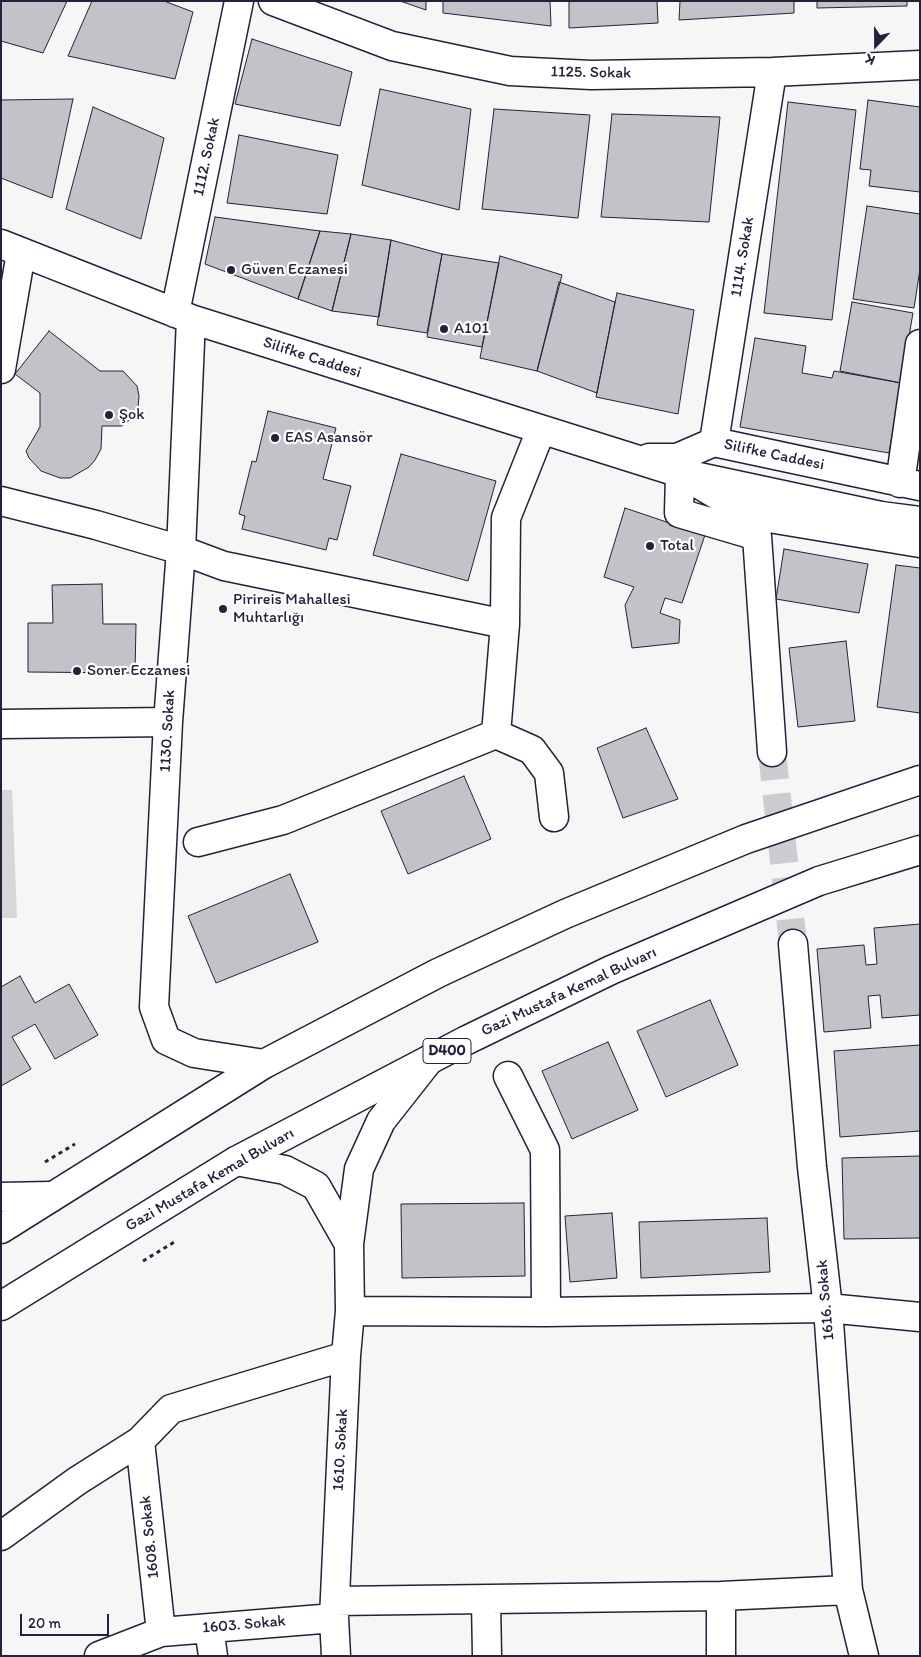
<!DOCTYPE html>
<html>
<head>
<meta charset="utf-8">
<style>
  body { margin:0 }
  #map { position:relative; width:921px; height:1657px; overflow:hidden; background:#f6f6f7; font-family:Itim,sans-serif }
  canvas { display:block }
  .frame { position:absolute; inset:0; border:2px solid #22223b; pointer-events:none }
  .north { position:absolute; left:851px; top:20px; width:50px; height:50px; -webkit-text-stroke:4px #fff; paint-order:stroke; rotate:202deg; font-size:14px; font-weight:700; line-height:20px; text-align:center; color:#22223b }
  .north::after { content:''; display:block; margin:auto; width:18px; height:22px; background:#22223b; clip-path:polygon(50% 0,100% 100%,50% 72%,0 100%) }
  .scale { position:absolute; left:20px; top:1614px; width:89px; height:22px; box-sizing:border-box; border:2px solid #22223b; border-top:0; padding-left:6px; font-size:15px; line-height:18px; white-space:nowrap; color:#22223b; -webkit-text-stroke:4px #fff; paint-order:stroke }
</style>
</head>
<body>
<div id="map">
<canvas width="921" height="1657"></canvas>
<div class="frame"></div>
<div class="north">K</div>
<div class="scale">20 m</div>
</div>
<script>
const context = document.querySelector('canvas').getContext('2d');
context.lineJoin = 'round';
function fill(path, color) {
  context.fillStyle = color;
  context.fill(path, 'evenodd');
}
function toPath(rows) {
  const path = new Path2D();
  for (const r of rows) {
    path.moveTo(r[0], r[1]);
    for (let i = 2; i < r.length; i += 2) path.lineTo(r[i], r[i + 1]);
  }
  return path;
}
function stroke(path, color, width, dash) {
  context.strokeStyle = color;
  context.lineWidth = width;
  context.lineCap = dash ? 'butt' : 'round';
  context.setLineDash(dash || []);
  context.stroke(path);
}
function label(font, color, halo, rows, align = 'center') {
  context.font = font + ' Itim,sans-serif';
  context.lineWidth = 4.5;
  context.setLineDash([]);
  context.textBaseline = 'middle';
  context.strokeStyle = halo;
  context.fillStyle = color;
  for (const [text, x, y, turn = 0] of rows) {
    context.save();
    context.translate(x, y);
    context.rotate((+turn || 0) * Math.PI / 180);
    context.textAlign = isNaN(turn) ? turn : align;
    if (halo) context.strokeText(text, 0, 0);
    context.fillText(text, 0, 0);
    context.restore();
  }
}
fill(toPath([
  [1,790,12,790,17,918,1,918]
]), '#d7d7db');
const building = toPath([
  [1,1,67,1,43,53,1,41,1,1],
  [92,1,164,1,193,12,175,79,68,56,92,1],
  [400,1,426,1,426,10,400,1],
  [443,1,550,1,551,26,443,13,443,1],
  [569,1,657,1,658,23,569,28,569,1],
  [680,1,794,1,794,13,679,20,680,1],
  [817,1,907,1,907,6,817,8,817,1],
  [252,39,352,72,340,126,235,104,252,39],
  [380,89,471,109,459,210,362,185,380,89],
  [73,99,52,198,1,178,1,100,73,99],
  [868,100,920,107,920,192,869,186,871,170,860,169,868,100],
  [788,102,856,110,832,320,764,313,788,102],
  [93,107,164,138,141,239,66,209,93,107],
  [494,109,590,115,578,218,482,209,494,109],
  [612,114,720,117,709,222,601,217,612,114],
  [239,135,338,155,327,214,227,203,239,135],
  [867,206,920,214,920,269,914,308,853,299,867,206],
  [215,217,320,231,298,299,205,264,215,217],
  [320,231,351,234,332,311,298,299,320,231],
  [351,234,391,240,379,317,332,311,351,234],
  [391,240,442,254,427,333,377,325,391,240],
  [442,254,499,263,482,347,427,337,442,254],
  [500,256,562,275,537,371,480,358,500,256],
  [559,282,615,302,597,393,537,371,559,282],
  [617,293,694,310,678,414,596,397,617,293],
  [852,302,913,313,901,383,840,371,852,302],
  [49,331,100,371,123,371,137,386,139,396,138,408,132,418,122,426,102,426,101,449,95,460,89,467,70,478,60,478,41,471,29,458,26,451,40,427,40,393,15,374,49,331],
  [755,338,806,346,802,373,832,378,834,371,901,383,889,453,740,427,755,338],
  [268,411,336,428,323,479,351,486,337,540,329,538,326,550,242,529,245,516,239,514,252,461,256,462,268,411],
  [401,454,496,481,468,581,373,555,401,454],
  [625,508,705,535,682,603,665,598,660,613,680,620,679,643,632,648,625,605,634,587,604,577,625,508],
  [784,549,868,564,859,613,776,599,784,549],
  [896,565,920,568,920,713,877,707,896,565],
  [102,584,103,624,136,624,135,673,28,672,28,623,53,623,52,585,102,584],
  [846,641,855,721,798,727,789,648,846,641],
  [646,728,678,799,623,818,597,748,646,728],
  [464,776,491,839,408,874,381,811,464,776],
  [290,874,318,942,216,983,188,916,290,874],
  [920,924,920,1015,882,1018,880,995,868,996,871,1028,824,1032,817,949,864,945,866,965,877,964,874,928,920,924],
  [20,976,35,1003,69,984,98,1035,55,1059,35,1024,12,1037,31,1069,1,1086,1,987,20,976],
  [710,1000,738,1065,666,1097,637,1031,710,1000],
  [608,1042,638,1110,572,1139,542,1071,608,1042],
  [920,1045,920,1131,840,1137,834,1051,920,1045],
  [920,1156,920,1238,844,1239,842,1158,920,1156],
  [524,1203,525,1276,402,1278,401,1204,524,1203],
  [612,1213,617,1278,570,1282,565,1216,612,1213],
  [767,1218,770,1272,641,1278,639,1222,767,1218]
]);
fill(building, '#c2c2c9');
stroke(building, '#22223b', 1);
stroke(toPath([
  [772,752,793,944]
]), '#ccccd1', 28, [28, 14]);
const minor = toPath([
  [273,1,392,46,510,71,591,75,772,72,920,65],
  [1,244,191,319,680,473,751,515,920,543],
  [175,313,239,1],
  [191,319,181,550,168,722,154,1007,166,1040,194,1053,264,1064],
  [1,369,21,253],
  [714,442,772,72],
  [649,458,677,458,714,442,920,486],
  [680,473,679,513,757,536,772,752],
  [900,483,920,344],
  [1,501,96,525,181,550,224,566,505,624],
  [1,724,168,722],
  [496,734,505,624,506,518,541,430],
  [198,842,283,820,496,734,532,750,549,773,554,817],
  [793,944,812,1167,828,1308,848,1590,864,1656],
  [508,1076,545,1150,546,1312],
  [236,1161,285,1170,316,1186,349,1244],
  [1,1197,51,1196],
  [350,1311,546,1312,828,1308,920,1317],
  [140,1441,161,1632],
  [1,1536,77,1481,140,1441,171,1409,346,1356],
  [721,1596,721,1656],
  [335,1601,721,1596,848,1590],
  [486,1601,487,1656],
  [209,1628,213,1656],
  [99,1656,161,1632,334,1618],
  [336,1656,334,1618,346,1356,350,1311,349,1244,359,1169,381,1121,429,1060]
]);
const major = toPath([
  [680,473,881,516,920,521]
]);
const highway = toPath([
  [1,1229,264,1064,438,973,565,914,746,839,920,780],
  [1,1306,236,1161,467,1040,611,970,819,881,920,850]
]);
stroke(minor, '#22223b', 31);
stroke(major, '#22223b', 31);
stroke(highway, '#22223b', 31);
stroke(toPath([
  [45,1162,75,1144],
  [143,1261,176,1241]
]), '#22223b', 3, [4, 4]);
stroke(minor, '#fff', 28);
stroke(major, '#fff', 28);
stroke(highway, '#fff', 28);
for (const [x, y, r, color] of [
  [231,270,5,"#22223b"],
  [444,329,5,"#22223b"],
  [109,415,5,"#22223b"],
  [275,438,5,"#22223b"],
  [650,546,5,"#22223b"],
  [223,609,5,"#22223b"],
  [77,671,5,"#22223b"]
]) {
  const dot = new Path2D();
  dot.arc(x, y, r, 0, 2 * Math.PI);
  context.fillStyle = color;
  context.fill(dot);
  stroke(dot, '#fff', 2);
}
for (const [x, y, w] of [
  [447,1051,48]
]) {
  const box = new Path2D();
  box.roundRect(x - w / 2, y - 12.5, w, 25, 4);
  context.fillStyle = '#fff';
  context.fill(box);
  stroke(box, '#22223b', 1);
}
label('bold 15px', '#22223b', null, [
  ["D400",447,1051]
]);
label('16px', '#22223b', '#fff', [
  ["1125. Sokak",591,73,1],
  ["1112. Sokak",207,157,-78],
  ["1114. Sokak",743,257,-81],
  ["Silifke Caddesi",312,358,18],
  ["Silifke Caddesi",774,455,12],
  ["1130. Sokak",168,731,-87],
  ["Gazi Mustafa Kemal Bulvarı",569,992,-25],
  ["Gazi Mustafa Kemal Bulvarı",210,1180,-30],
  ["1616. Sokak",826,1300,-95],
  ["1610. Sokak",341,1450,-87],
  ["1608. Sokak",150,1537,-96],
  ["1603. Sokak",244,1625,-5]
]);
label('16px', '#22223b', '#fff', [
  ["Güven Eczanesi",241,270],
  ["A101",454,329],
  ["Şok",119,415],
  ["EAS Asansör",285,438],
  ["Total",660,546],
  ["Pirireis Mahallesi",233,600],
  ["Muhtarlığı",233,618],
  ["Soner Eczanesi",87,671]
], 'left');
</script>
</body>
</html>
